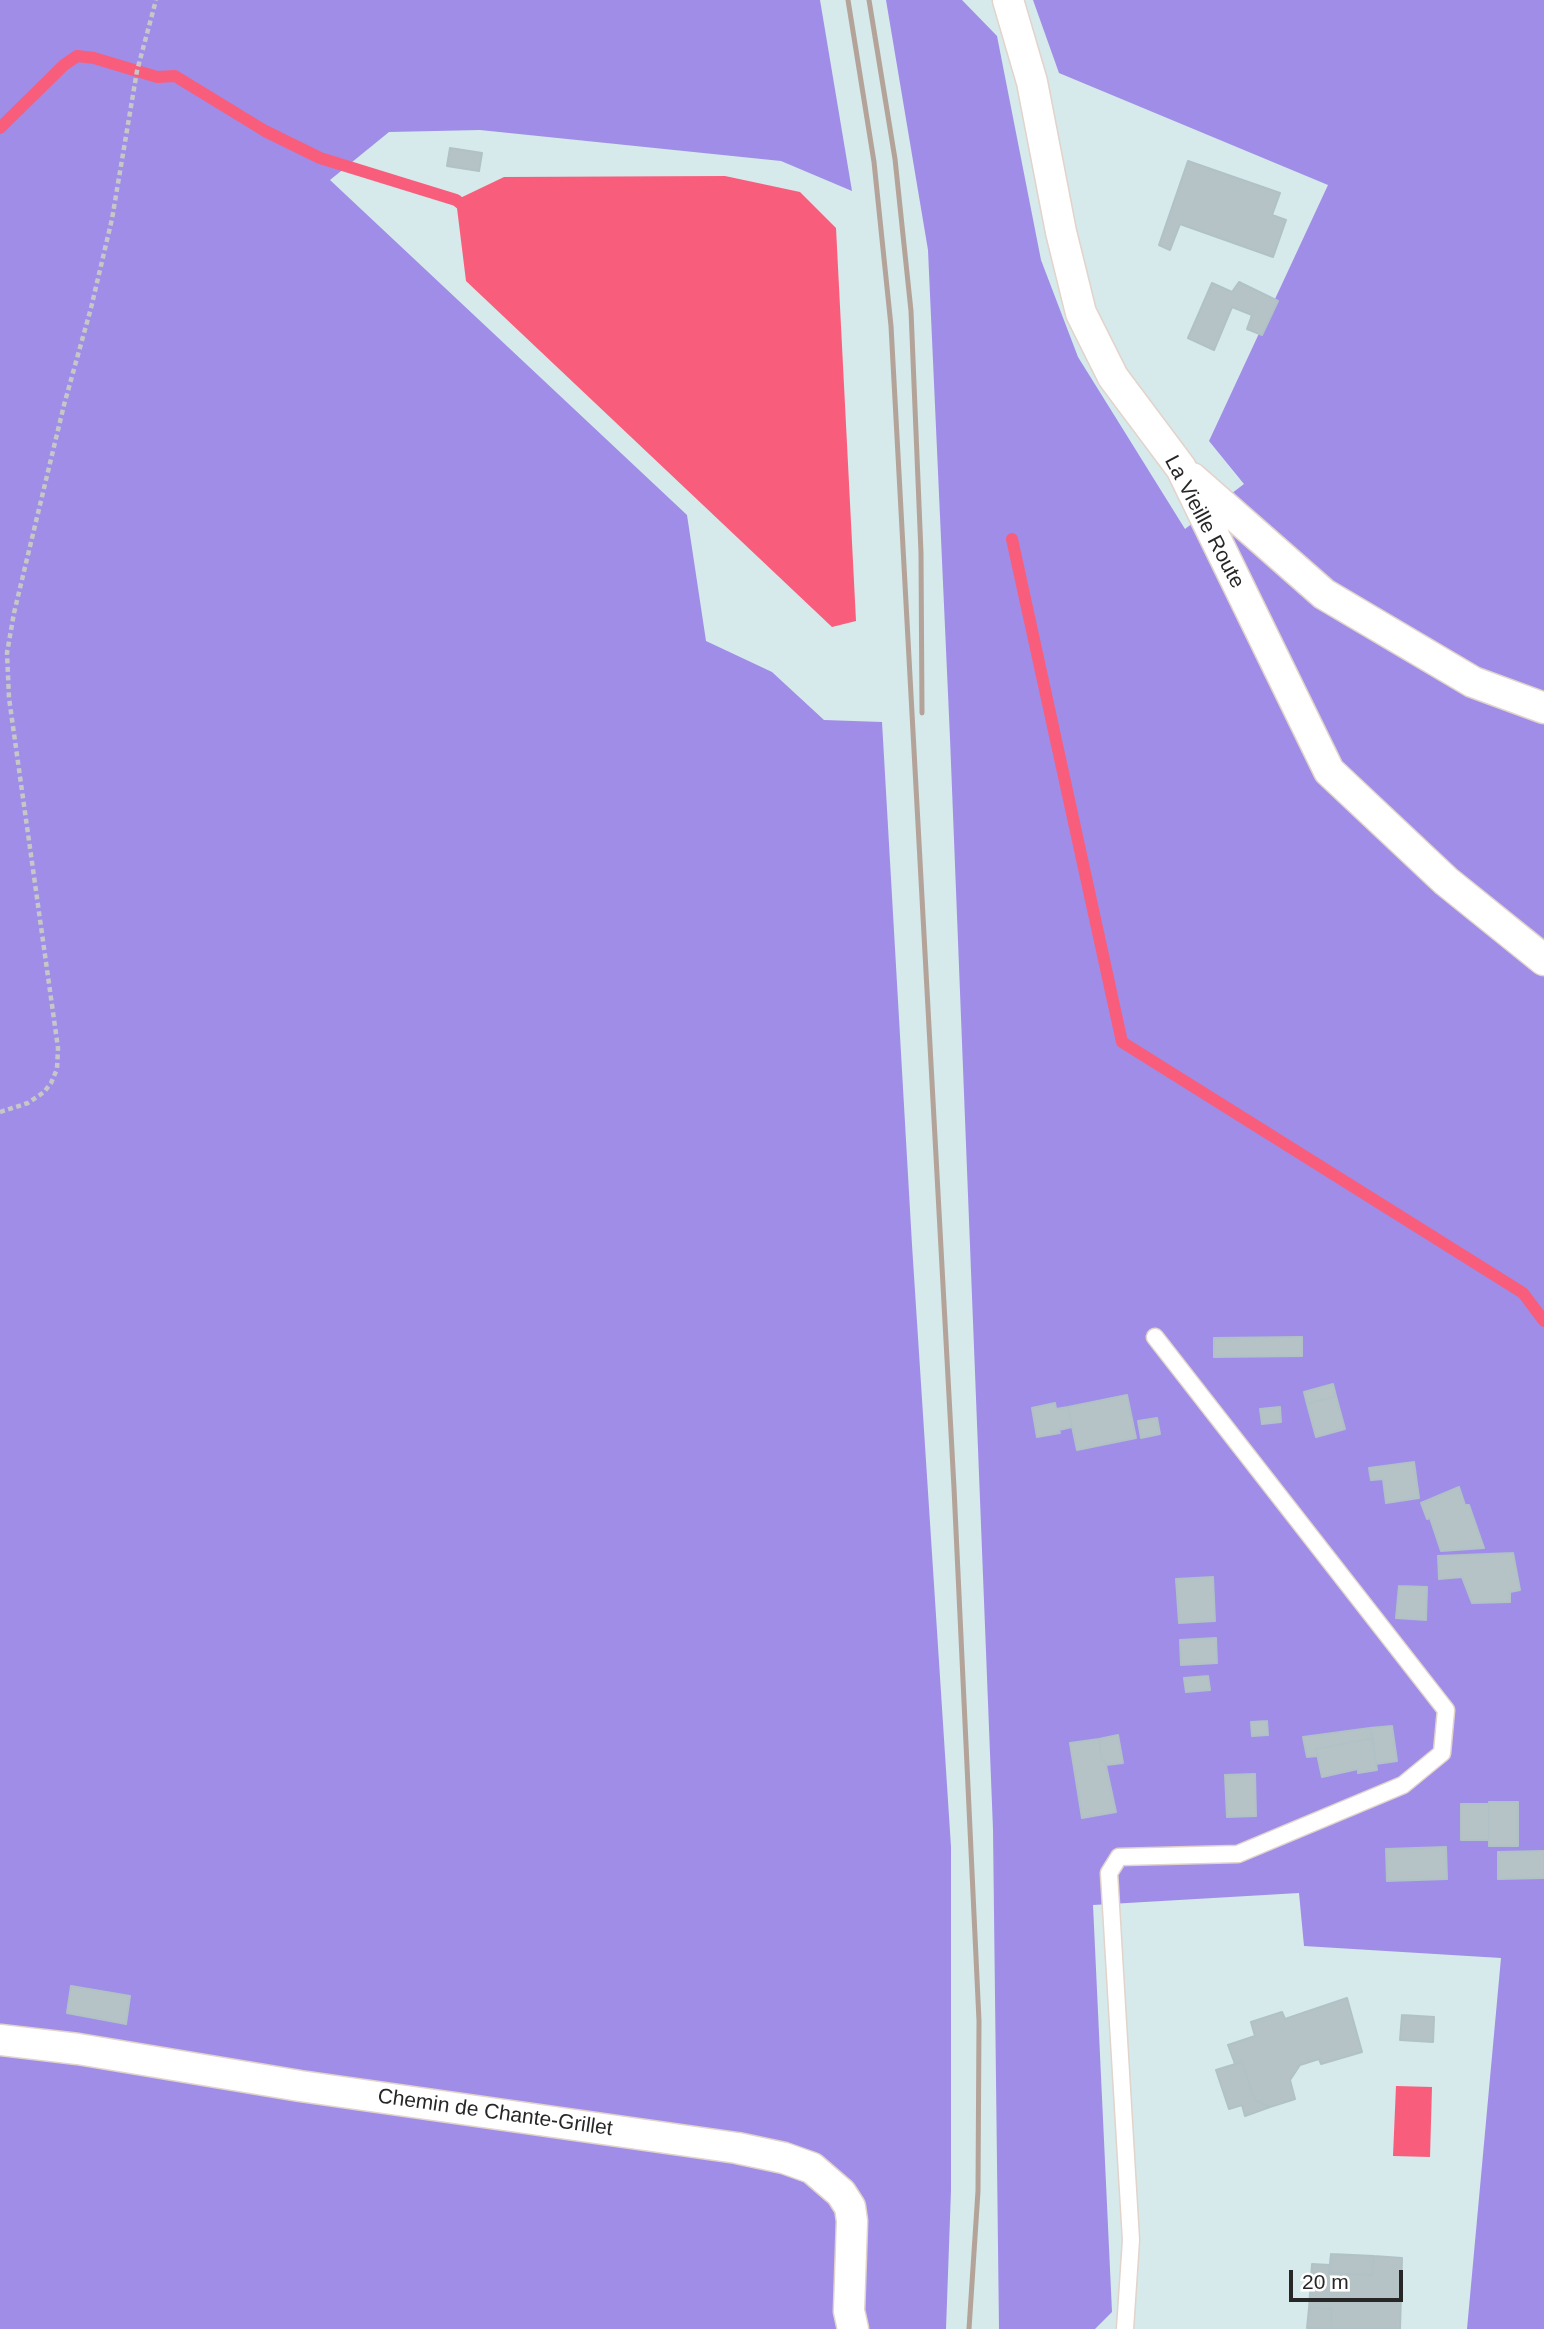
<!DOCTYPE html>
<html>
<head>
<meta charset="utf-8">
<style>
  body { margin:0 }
  #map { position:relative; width:1544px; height:2329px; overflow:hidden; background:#d6e9eb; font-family:Helvetica,sans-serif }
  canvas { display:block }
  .scale { position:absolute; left:1289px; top:2270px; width:114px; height:32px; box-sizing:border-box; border:4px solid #272727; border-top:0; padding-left:9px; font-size:21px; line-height:24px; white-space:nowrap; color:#272727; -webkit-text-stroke:5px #fff; paint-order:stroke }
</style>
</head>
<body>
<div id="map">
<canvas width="1544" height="2329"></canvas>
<div class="scale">20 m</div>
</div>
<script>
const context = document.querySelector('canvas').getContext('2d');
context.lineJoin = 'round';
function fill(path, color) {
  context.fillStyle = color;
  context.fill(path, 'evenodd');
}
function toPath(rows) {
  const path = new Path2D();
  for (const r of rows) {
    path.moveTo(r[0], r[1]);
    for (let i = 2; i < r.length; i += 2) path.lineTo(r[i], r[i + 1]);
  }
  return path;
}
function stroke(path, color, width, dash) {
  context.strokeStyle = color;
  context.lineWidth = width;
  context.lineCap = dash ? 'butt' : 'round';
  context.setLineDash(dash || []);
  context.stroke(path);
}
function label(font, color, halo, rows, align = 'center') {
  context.font = font + ' Helvetica,sans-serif';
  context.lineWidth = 7;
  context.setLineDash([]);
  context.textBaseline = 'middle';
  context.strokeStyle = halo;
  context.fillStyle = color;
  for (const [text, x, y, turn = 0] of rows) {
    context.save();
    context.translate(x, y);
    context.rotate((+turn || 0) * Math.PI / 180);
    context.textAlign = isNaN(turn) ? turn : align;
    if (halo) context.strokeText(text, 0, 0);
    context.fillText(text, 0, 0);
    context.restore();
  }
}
fill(toPath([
  [0,0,820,0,852,191,781,161,480,130,389,132,330,180,687,515,706,641,772,672,824,720,882,722,912,1245,951,1847,951,2190,946,2329,0,2329],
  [886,0,962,0,997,36,1041,260,1078,357,1185,529,1244,484,1209,441,1328,185,1059,73,1033,0,1544,0,1544,2329,1467,2329,1501,1958,1304,1946,1299,1893,1093,1905,1112,2312,1095,2329,999,2329,993,1829,950,738,928,250]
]), '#9f8de8');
fill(toPath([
  [725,176,800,192,836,228,856,621,832,627,466,281,456,200,504,177],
  [1396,2086,1432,2087,1430,2157,1393,2156]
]), '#f85e7c');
stroke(toPath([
  [0,128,64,65,77,56,94,58,157,77,175,76,265,131,320,158,456,200,469,210],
  [1012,539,1122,1042,1523,1293,1544,1321]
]), '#f85e7c', 12);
const building = toPath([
  [450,148,482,153,479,171,447,166,450,148],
  [1188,161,1280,193,1272,215,1286,220,1273,257,1180,224,1170,250,1159,245,1188,161],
  [1239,282,1278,301,1262,335,1247,329,1252,315,1232,307,1214,350,1188,338,1212,283,1232,292,1239,282],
  [1302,1337,1302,1356,1214,1357,1214,1338,1302,1337],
  [1333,1384,1336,1396,1307,1404,1304,1392,1333,1384],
  [1127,1395,1136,1438,1077,1450,1068,1407,1127,1395],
  [1336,1396,1345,1429,1316,1437,1307,1404,1336,1396],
  [1055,1403,1056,1409,1068,1407,1072,1427,1059,1430,1060,1433,1037,1437,1032,1408,1055,1403],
  [1280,1407,1281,1422,1262,1424,1260,1409,1280,1407],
  [1157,1418,1160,1434,1141,1438,1138,1421,1157,1418],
  [1414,1462,1419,1498,1386,1503,1383,1479,1371,1480,1369,1468,1414,1462],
  [1459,1487,1465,1505,1469,1505,1484,1548,1441,1551,1430,1518,1427,1519,1421,1503,1459,1487],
  [1513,1553,1520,1590,1510,1592,1510,1602,1472,1603,1462,1577,1439,1579,1438,1556,1513,1553],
  [1213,1577,1215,1621,1179,1623,1176,1579,1213,1577],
  [1399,1586,1427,1587,1426,1620,1396,1618,1399,1586],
  [1216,1638,1217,1663,1181,1665,1180,1640,1216,1638],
  [1208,1676,1210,1690,1186,1692,1184,1678,1208,1676],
  [1267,1721,1268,1735,1252,1736,1251,1722,1267,1721],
  [1392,1726,1397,1761,1376,1764,1370,1728,1392,1726],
  [1370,1728,1373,1738,1316,1749,1318,1756,1307,1757,1303,1737,1370,1728],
  [1118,1735,1123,1763,1106,1765,1105,1761,1102,1761,1099,1739,1118,1735],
  [1373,1738,1377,1770,1358,1773,1358,1769,1322,1777,1316,1749,1373,1738],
  [1099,1739,1102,1761,1105,1761,1116,1812,1082,1818,1070,1743,1099,1739],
  [1255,1774,1256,1816,1227,1817,1225,1775,1255,1774],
  [1489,1802,1518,1802,1518,1846,1489,1846,1489,1802],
  [1461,1804,1489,1804,1489,1840,1461,1840,1461,1804],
  [1446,1847,1447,1879,1387,1881,1386,1849,1446,1847],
  [1544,1851,1544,1878,1498,1879,1498,1852,1544,1851],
  [71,1986,130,1996,126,2024,67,2013,71,1986],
  [1347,1998,1362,2052,1321,2064,1319,2059,1300,2065,1290,2080,1295,2099,1270,2107,1255,2100,1242,2062,1235,2064,1228,2045,1255,2036,1251,2022,1282,2012,1285,2019,1347,1998],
  [1402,2015,1434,2017,1433,2042,1400,2040,1402,2015],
  [1242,2062,1255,2100,1270,2107,1245,2116,1242,2105,1229,2109,1216,2070,1242,2062],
  [1331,2254,1374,2256,1372,2275,1329,2273,1331,2254],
  [1374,2256,1402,2258,1400,2329,1331,2329,1332,2309,1309,2308,1312,2264,1330,2265,1329,2273,1372,2275,1374,2256],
  [1309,2308,1332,2309,1331,2329,1307,2328,1309,2308]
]);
fill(building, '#b6c3c6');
stroke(building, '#b0c2c6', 2);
const service = toPath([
  [1125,2329,1131,2240,1109,1873,1119,1857,1238,1854,1403,1785,1442,1753,1446,1710,1155,1337]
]);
const minor = toPath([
  [1008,0,1032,82,1061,232,1081,313,1113,377,1181,468,1329,771,1446,881,1544,960],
  [1192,478,1324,594,1473,682,1544,708],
  [0,2040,78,2049,300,2086,737,2148,784,2158,812,2168,841,2193,850,2207,852,2221,849,2311,853,2329]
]);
stroke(service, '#e2d3cb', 19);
stroke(minor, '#e2d3cb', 33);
stroke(toPath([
  [0,1112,28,1103,44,1092,51,1083,57,1069,58,1048,9,698,7,653,14,613,64,405,91,308,112,219,137,71,156,0]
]), '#c7c7c7', 4.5, [5, 3.5]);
stroke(service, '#fff', 16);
stroke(minor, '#fff', 30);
stroke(toPath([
  [848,0,874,162,891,326,954,1488,979,2021,978,2191,969,2329],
  [869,0,895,159,911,311,921,553,922,713]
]), '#b3a399', 5);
label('21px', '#272727', '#fff', [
  ["La Vieille Route",1204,522,62],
  ["Chemin de Chante-Grillet",495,2113,8]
]);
</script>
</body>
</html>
